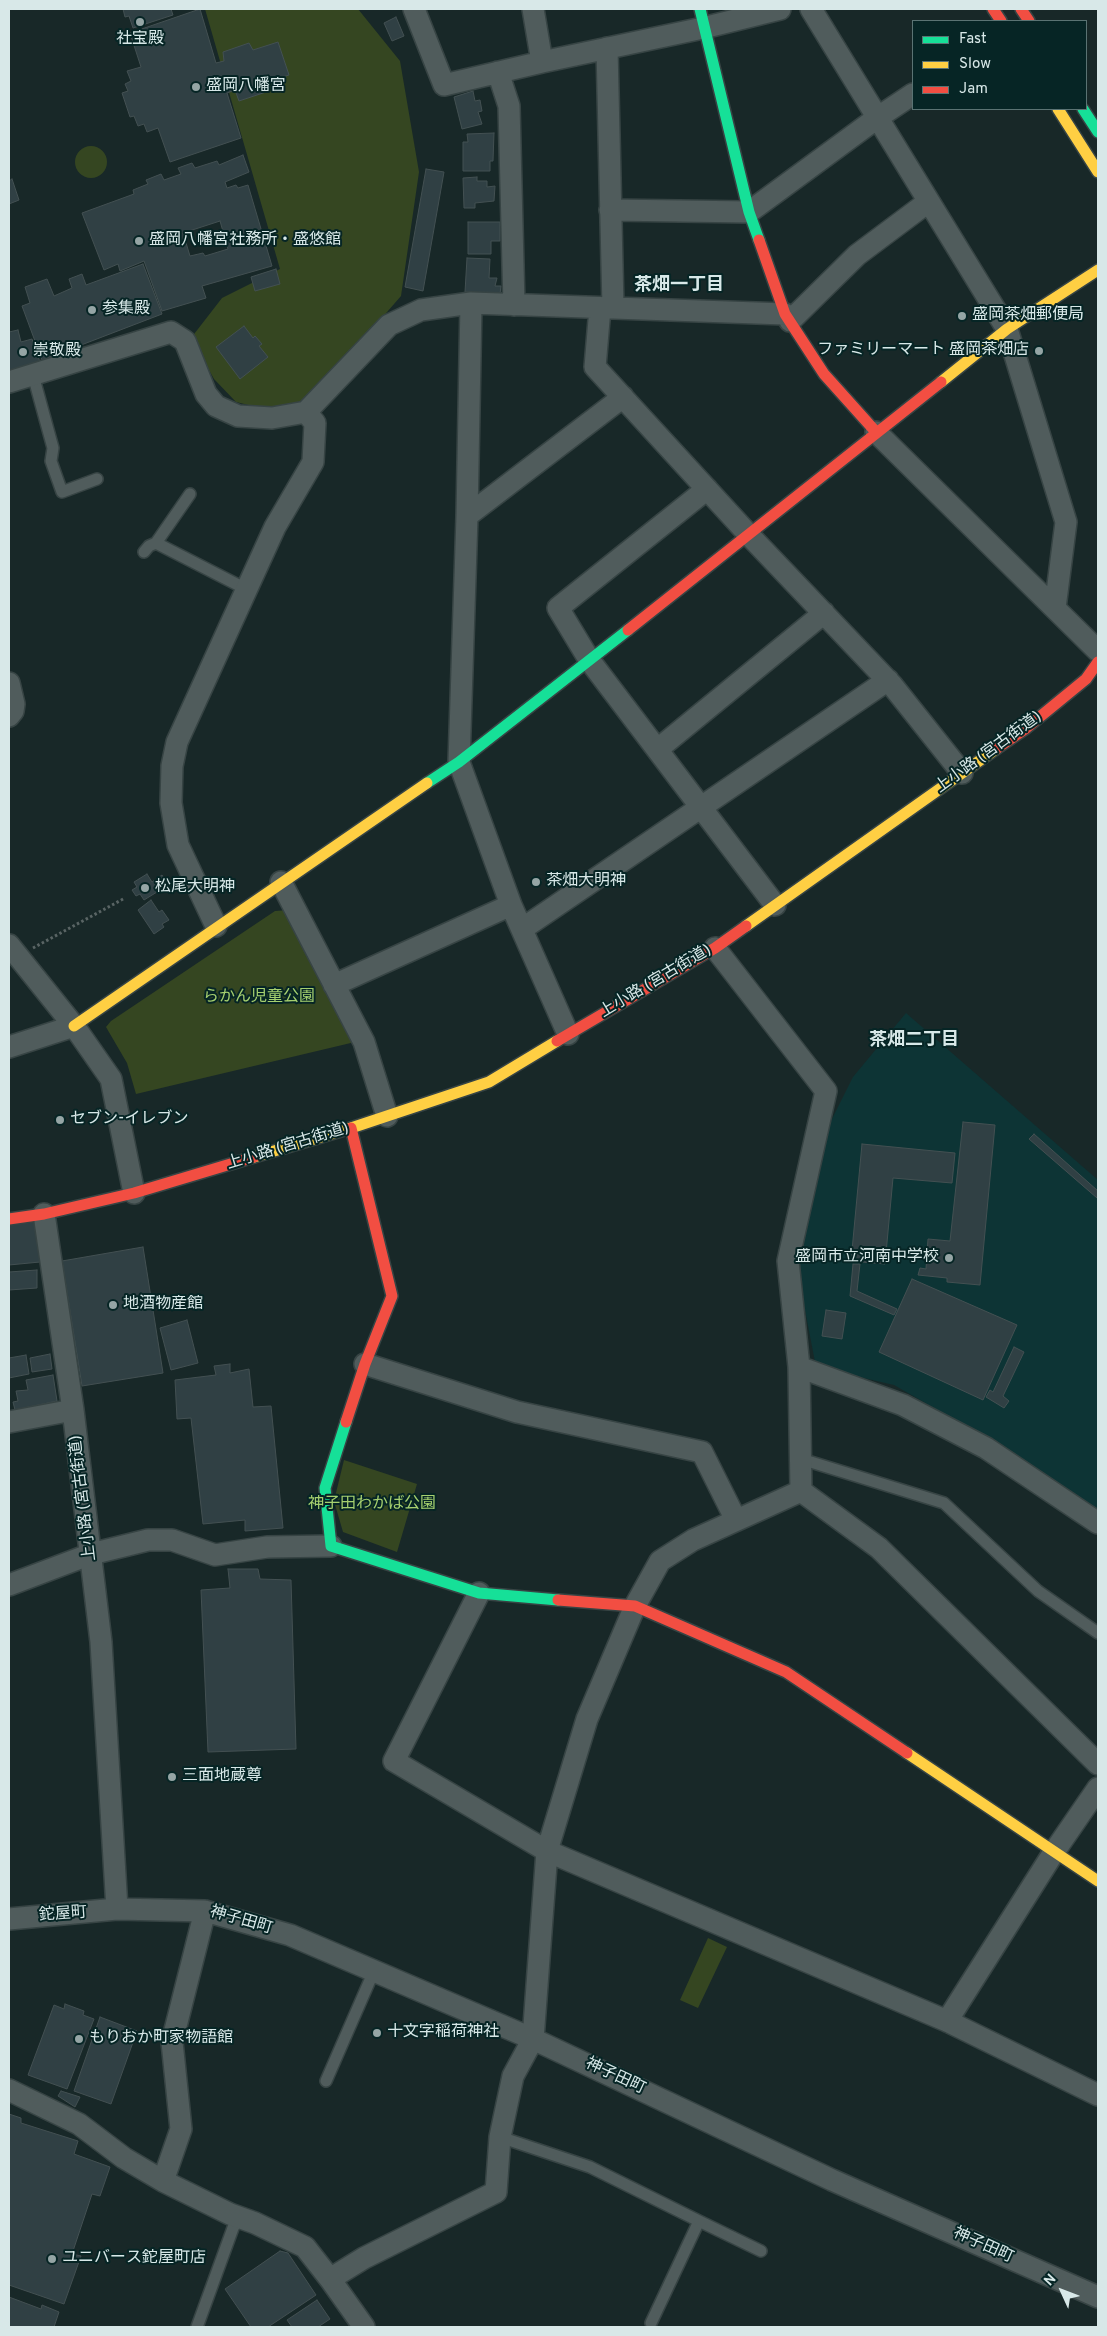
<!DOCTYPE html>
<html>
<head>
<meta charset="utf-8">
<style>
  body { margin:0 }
  #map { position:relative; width:1107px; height:2336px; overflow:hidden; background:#182828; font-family:Overpass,sans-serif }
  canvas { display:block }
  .frame { position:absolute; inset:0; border:10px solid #d8e8e8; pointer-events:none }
  .legend { position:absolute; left:912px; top:20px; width:175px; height:90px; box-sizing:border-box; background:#062525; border:1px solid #5a7373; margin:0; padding:6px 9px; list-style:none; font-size:15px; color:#d8e8e8 }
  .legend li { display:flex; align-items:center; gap:10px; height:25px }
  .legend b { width:25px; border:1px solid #5a7373 }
  .north { position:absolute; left:1037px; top:2266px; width:50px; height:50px; -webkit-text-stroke:4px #062525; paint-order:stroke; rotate:313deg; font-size:14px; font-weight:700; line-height:20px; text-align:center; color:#d8e8e8 }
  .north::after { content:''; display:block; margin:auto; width:18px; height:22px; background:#d8e8e8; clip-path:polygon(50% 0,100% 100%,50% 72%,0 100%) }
</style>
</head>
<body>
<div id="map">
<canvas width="1107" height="2336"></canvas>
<div class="frame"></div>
<ul class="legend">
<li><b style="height:6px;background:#16e098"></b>Fast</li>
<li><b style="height:6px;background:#ffcf43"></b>Slow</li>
<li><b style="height:6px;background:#f24e42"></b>Jam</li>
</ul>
<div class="north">N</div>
</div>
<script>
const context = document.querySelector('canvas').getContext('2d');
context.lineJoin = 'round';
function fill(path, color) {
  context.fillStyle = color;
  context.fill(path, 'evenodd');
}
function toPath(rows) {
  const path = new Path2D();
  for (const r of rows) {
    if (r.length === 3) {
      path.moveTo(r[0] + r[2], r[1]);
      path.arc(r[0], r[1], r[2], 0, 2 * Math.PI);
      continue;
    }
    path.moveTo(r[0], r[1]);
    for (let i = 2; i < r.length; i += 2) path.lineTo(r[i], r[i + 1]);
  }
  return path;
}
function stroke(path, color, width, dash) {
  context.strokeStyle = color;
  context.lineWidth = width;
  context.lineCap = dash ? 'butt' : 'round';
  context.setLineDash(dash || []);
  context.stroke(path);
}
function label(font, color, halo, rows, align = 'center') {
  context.font = font + ' Overpass,"Noto Sans JP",sans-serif';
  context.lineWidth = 4;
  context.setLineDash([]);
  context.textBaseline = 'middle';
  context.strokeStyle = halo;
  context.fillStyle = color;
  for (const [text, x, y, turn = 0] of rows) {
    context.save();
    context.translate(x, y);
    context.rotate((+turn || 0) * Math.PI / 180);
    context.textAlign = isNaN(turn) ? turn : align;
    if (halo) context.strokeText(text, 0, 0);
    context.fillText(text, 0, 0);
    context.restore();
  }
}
fill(toPath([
  [906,1013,1098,1180,1098,1511,976,1432,894,1385,816,1367,797,1269,826,1131,853,1077]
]), '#0d3435');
fill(toPath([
  [205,9,358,9,400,61,419,172,401,296,313,397,273,411,236,402,214,379,191,338,222,298,280,269],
  [91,162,16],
  [289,910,355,1042,136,1094,127,1063,106,1027,111,1021,275,911],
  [344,1460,417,1484,397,1552,343,1532,334,1501],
  [708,1938,727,1947,698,2008,680,2000]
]), '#354621');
const building = toPath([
  [123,9,171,9,173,15,133,28,129,16,125,17,123,9],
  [200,9,216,63,224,61,223,52,249,43,253,50,278,42,289,75,264,83,266,92,239,101,235,90,227,93,241,138,170,162,158,128,147,132,144,124,138,126,134,116,130,117,122,93,128,91,125,84,131,81,127,71,141,67,130,33,200,9],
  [396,17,404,36,392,41,384,23,396,17],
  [473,91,475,101,480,100,482,111,478,112,482,124,462,129,454,97,473,91],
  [494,133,493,161,490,161,490,171,463,171,463,142,468,142,467,134,494,133],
  [243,155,249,172,225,182,227,188,236,185,238,188,248,185,272,266,202,286,206,298,162,311,144,261,120,271,118,264,104,270,82,213,134,194,133,190,148,184,146,180,161,174,164,180,181,174,178,168,192,163,195,168,217,161,219,165,243,155],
  [220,221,228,249,205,256,203,253,190,256,183,233,220,221],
  [426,169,444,172,423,291,405,287,426,169],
  [477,177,477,181,487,181,487,187,495,186,494,201,475,203,475,208,464,208,463,178,477,177],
  [12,179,19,200,9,204,9,181,12,179],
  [468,222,500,222,500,241,491,241,491,254,468,254,468,222],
  [467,258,490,259,489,278,497,278,495,286,501,286,500,294,465,292,467,258],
  [143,264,162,314,42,360,22,306,30,303,25,287,47,279,54,296,72,288,69,279,82,274,86,285,143,264],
  [276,269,280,284,255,291,251,277,276,269],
  [244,326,253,338,255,336,262,344,259,346,268,357,240,379,216,347,244,326],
  [18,330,21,342,32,339,40,362,9,371,9,332,18,330],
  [147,874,152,882,162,875,165,880,154,887,157,892,144,900,140,894,136,896,132,890,137,887,134,882,147,874],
  [536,877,542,881,536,888,531,883,536,877],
  [151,900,159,912,162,910,169,920,162,924,164,927,154,934,138,910,151,900],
  [963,1122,995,1125,980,1285,947,1282,947,1278,918,1275,920,1268,926,1269,928,1239,950,1241,963,1122],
  [1034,1134,1098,1191,1097,1198,1029,1139,1034,1134],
  [862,1144,955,1153,952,1183,893,1178,885,1264,851,1261,862,1144],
  [36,1221,40,1262,9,1265,9,1225,36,1221],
  [143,1247,163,1373,82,1386,62,1261,143,1247],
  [853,1264,860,1264,857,1291,897,1309,894,1315,850,1296,853,1264],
  [37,1270,37,1288,9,1290,9,1272,37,1270],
  [912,1279,1017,1325,983,1400,879,1352,912,1279],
  [826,1310,846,1313,842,1339,822,1336,826,1310],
  [187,1320,198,1363,171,1370,160,1328,187,1320],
  [1014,1347,1024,1352,1003,1396,1009,1401,1004,1408,986,1397,990,1390,993,1392,1014,1347],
  [50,1354,52,1369,32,1372,30,1358,50,1354],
  [26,1355,29,1374,9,1378,9,1358,26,1355],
  [230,1364,230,1373,249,1369,253,1407,271,1406,283,1528,245,1531,245,1520,203,1524,191,1418,177,1419,175,1380,216,1375,214,1366,230,1364],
  [53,1375,57,1401,15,1410,13,1402,18,1401,16,1391,28,1390,26,1380,53,1375],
  [228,1569,258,1569,260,1579,291,1580,296,1749,208,1752,201,1590,230,1588,228,1569],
  [65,2004,84,2011,83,2015,94,2019,67,2089,28,2075,54,2005,64,2009,65,2004],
  [100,2017,137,2031,111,2104,74,2091,100,2017],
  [61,2091,80,2097,75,2107,58,2096,61,2091],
  [9,2114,21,2118,21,2123,78,2141,74,2154,110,2167,100,2196,92,2194,72,2254,81,2256,64,2304,9,2285,9,2114],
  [280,2251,288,2253,316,2295,268,2327,251,2327,225,2289,280,2251],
  [9,2297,41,2309,42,2305,59,2312,54,2327,9,2327,9,2297],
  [317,2300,330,2319,318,2327,292,2327,287,2320,317,2300]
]);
fill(building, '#304044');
stroke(building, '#435052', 1);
const lane = toPath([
  [33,375,53,448,51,461,62,492,97,479],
  [190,494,156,543,246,589],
  [144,552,149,546,156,543],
  [801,1459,944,1503,1038,1591,1098,1633],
  [326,2081,374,1971],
  [500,2137,590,2167,699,2221,651,2323],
  [699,2221,761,2251],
  [197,2327,233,2228,239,2217]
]);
const street = toPath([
  [414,9,444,85,542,62,703,28,780,9],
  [533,9,542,62],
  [811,9,1007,329,1066,522,1055,608],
  [607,48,613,308],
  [498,72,509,106,514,305],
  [610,210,749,212,877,118,913,94],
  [471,303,467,516,459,762,511,905,568,1034],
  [600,308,595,367,749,535,892,685,962,773],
  [790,321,857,255,928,202],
  [9,382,171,332,185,341,206,394,216,406,238,416,272,418,306,412,315,423,313,462,275,527,177,742,172,766,171,803,178,845,216,926],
  [306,412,389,325,421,310,471,303,785,314],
  [876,432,1098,651],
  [707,489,558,608,590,661,775,905],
  [467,516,623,397],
  [9,683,14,704,13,711,9,716],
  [658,749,824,613],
  [281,882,364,1042,387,1116],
  [522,929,888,680],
  [9,945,74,1026,111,1079,134,1193],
  [715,948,826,1091,788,1261,799,1367,801,1491],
  [334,985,511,905],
  [9,1047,74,1026],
  [44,1214,73,1410,101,1642,117,1909],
  [365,1364,517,1412,702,1452,736,1520],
  [799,1367,903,1405,986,1448,1098,1523],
  [9,1422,73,1410],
  [801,1491,879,1548,1098,1764],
  [9,1585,91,1554,148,1540,172,1540,215,1555,267,1547,331,1546],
  [479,1593,394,1761,547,1851,947,2021,1098,2095],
  [9,1919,117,1909,205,1911,290,1935,533,2039,832,2180,1098,2297],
  [947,2021,1054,1852,1098,1788],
  [9,2090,79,2124,124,2158,163,2181,230,2214,255,2223,305,2247,330,2279,364,2327],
  [163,2181,181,2129,172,2042,205,1911],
  [330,2279,364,2258,496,2192,500,2137,513,2076,533,2039,547,1851,587,1719,635,1606,660,1561,693,1540,801,1491]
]);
const fast = toPath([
  [700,9,749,212,759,240],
  [1083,109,1098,132],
  [427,783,459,762,628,630],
  [346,1422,325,1488,331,1546,479,1593,558,1600]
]);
const slow = toPath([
  [1058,109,1098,172],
  [941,382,1007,329,1098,270],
  [746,926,996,749],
  [74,1026,427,783],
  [254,1157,351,1128,489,1082,557,1041],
  [907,1753,1098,1881]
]);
const jam = toPath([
  [993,9,1001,21],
  [1021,9,1029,21],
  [759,240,785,314,824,374,876,432],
  [628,630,941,382],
  [996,749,1025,729,1086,679,1098,662],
  [557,1041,715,948,746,926],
  [9,1219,44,1214,134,1193,254,1157],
  [346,1422,365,1364,392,1296,351,1128],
  [558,1600,635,1606,786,1672,907,1753]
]);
stroke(lane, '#374444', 14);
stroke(street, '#374444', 24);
stroke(fast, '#374444', 14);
stroke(slow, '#374444', 14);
stroke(jam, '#374444', 14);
stroke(toPath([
  [33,948,125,898]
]), '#596464', 3, [2.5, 2.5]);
stroke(lane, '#505c5c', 11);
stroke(street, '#505c5c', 21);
stroke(fast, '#16e098', 11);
stroke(slow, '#ffcf43', 11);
stroke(jam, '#f24e42', 11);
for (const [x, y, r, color] of [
  [140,22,5,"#95a5a5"],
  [196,87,5,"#95a5a5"],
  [139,241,5,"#95a5a5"],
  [92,310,5,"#95a5a5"],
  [962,316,5,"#95a5a5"],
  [1039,351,5,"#95a5a5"],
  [23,352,5,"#95a5a5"],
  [536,882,5,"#95a5a5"],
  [145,888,5,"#95a5a5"],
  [60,1120,5,"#95a5a5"],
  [949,1258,5,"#95a5a5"],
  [113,1305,5,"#95a5a5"],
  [172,1777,5,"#95a5a5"],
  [377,2033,5,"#95a5a5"],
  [79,2039,5,"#95a5a5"],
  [52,2259,5,"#95a5a5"]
]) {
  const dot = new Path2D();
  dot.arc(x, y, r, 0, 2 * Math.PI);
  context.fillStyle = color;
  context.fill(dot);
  stroke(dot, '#062525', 2);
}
label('16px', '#d8e8e8', '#062525', [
  ["社宝殿",140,40,"center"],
  ["盛岡八幡宮",206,87],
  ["盛岡八幡宮社務所・盛悠館",149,241],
  ["参集殿",102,310],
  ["盛岡茶畑郵便局",972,316],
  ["ファミリーマート 盛岡茶畑店",1029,351,"right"],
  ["崇敬殿",33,352],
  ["茶畑大明神",546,882],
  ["松尾大明神",155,888],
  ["セブン-イレブン",70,1120],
  ["盛岡市立河南中学校",939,1258,"right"],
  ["地酒物産館",123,1305],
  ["三面地蔵尊",182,1777],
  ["十文字稲荷神社",387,2033],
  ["もりおか町家物語館",89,2039],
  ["ユニバース鉈屋町店",62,2259]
], 'left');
label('16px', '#d8e8e8', '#062525', [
  ["上小路 (宮古街道)",989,753,-36],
  ["上小路 (宮古街道)",656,982,-31],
  ["上小路 (宮古街道)",288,1147,-17],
  ["上小路 (宮古街道)",84,1498,-97],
  ["鉈屋町",63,1915,-4],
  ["神子田町",241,1921,16],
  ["神子田町",615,2077,25],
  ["神子田町",983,2246,24]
]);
label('16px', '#a6d06f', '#062525', [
  ["らかん児童公園",259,998],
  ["神子田わかば公園",372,1505]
]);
label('bold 18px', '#d8e8e8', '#062525', [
  ["茶畑一丁目",679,286],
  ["茶畑二丁目",914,1041]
]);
</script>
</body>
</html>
